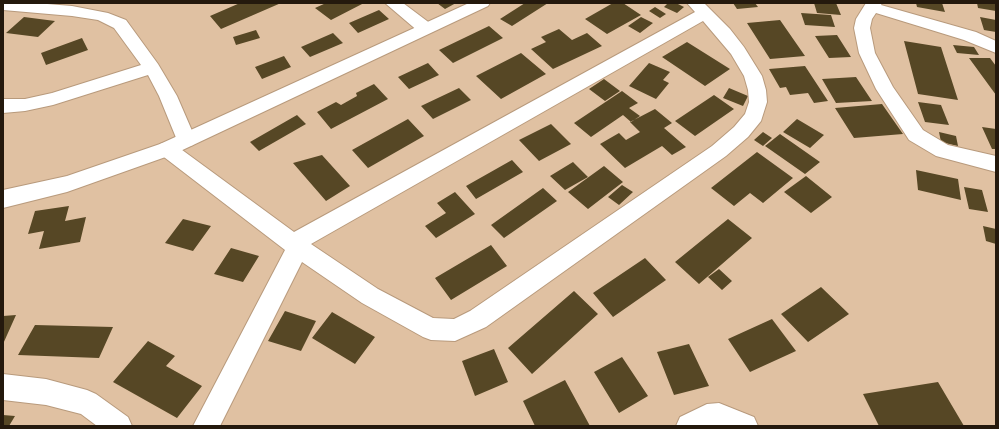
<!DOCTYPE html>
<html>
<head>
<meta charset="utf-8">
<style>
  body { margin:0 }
  #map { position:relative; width:999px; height:429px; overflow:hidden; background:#e0c1a2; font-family:"Golos Text",sans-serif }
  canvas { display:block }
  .frame { position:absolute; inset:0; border:4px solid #24190d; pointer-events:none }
</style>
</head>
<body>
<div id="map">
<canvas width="999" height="429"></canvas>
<div class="frame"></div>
</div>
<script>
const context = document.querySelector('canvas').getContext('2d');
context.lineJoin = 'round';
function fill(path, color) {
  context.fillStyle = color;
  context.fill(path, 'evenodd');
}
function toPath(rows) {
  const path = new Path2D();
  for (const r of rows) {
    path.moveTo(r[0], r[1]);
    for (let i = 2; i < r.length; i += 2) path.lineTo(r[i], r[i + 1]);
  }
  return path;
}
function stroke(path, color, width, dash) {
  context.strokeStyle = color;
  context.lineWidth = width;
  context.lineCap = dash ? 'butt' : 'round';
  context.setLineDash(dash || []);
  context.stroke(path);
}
fill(toPath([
  [240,3,281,3,221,29,210,16],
  [326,3,364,3,331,20,315,8],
  [437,3,456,3,445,9],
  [525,3,548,3,512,26,500,19],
  [613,3,623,3,641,15,607,34,585,19],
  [668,3,676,3,684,7,677,13,664,7],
  [733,3,755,3,758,7,737,9],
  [814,3,836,3,841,15,817,13],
  [916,3,942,3,945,12,917,7],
  [977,3,996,3,996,11,978,8],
  [655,7,666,14,660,18,649,11],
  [379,10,389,19,358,33,349,23],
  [801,13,831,15,835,27,805,25],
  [24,17,55,21,38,37,6,33],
  [641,17,653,23,640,33,628,26],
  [980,17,996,20,996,32,984,30],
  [780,20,805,56,770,59,747,23],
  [489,26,503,38,453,63,439,50],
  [559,29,572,40,587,33,602,46,553,69,531,49,546,42,541,37],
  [256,30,260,38,236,45,233,37],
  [333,33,343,43,310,57,301,47],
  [837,35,851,57,829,58,815,36],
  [82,38,88,50,46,65,41,53],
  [904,41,941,47,958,100,918,94],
  [687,42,730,69,705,86,662,57],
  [953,45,974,47,979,55,957,53],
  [521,53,546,74,501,99,476,76],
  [284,56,291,67,262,79,255,67],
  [969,58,990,58,996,66,996,95],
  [428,63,439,75,409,89,398,77],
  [649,63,670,72,663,80,669,83,656,99,629,86],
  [805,66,828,101,814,103,808,93,790,95,786,87,780,88,769,69],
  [856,77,872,101,836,103,822,79],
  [604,79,620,91,605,101,589,89],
  [374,84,388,99,331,129,317,112,336,102,341,105,357,96,356,93],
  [459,88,471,100,433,119,421,106],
  [729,88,748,96,743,106,723,98],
  [622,91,638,103,629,108,640,116,631,122,623,115,591,137,574,123],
  [714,95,734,109,695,136,675,121],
  [918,102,941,105,949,125,925,122],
  [882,104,903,134,854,138,835,108],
  [655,109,672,123,664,128,686,147,672,155,662,146,625,168,600,144,619,133,626,140,640,132,630,122],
  [297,115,306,124,259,151,250,142],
  [408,119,424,136,368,168,352,150],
  [797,119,824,135,810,148,783,132],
  [551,124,571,144,539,161,519,140],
  [982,127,996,129,996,149,992,149],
  [763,132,772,138,763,146,754,140],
  [939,132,956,136,958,146,941,142],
  [780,134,820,162,805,174,765,146],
  [757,152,793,178,763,203,750,193,734,206,711,188],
  [322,155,350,186,326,201,293,163],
  [512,160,523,172,476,199,466,186],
  [573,162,588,177,565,190,550,176],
  [604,166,623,182,588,209,568,192],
  [916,170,958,179,961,200,918,190],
  [806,176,832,197,811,213,784,192],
  [622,185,633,192,619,205,608,197],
  [964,187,982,190,988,212,969,209],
  [543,188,557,201,504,238,491,225],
  [455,192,475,214,436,238,425,226,446,213,437,203],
  [69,206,65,221,86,217,80,242,39,249,44,231,28,234,35,211],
  [183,219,211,226,193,251,165,243],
  [728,219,752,238,699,284,675,262],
  [983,226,996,229,996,244,986,241],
  [491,245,507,266,451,300,435,278],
  [231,248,259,256,243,282,214,274],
  [645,258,666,280,613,317,593,293],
  [719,269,732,281,722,290,708,277],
  [821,287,849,314,808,342,781,314],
  [574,291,598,314,532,374,508,348],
  [285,311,316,321,301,351,268,341],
  [332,312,375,337,355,364,312,338],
  [16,315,3,344,3,316],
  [772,319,796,351,750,372,728,339],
  [35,325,113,327,99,358,18,355],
  [148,341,175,356,166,366,202,386,177,418,113,382],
  [689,344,709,386,674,395,657,352],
  [494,349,508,382,475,396,462,361],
  [622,357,648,396,619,413,594,372],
  [565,380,590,426,535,426,523,401],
  [938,382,964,426,879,426,863,394],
  [3,415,15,416,9,426,3,426]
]), '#564725');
const minor = toPath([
  [3,3,35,3,72,6,108,13,126,20,158,64,177,96,196,140,193,145,186,147,179,145,159,96,148,75,53,105,25,111,3,113,3,99,25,99,52,93,141,65,114,28,98,20,72,16,3,10,3,3],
  [385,3,403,3,431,24,433,28,431,32,425,33,419,32,385,3],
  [687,3,704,3,730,29,744,47,762,76,766,90,767,102,761,121,748,137,726,156,486,327,455,341,431,340,423,337,362,303,302,262,220,426,193,426,285,250,160,154,157,149,160,144,167,142,174,144,294,232,695,12,687,3],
  [703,21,731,54,744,76,748,90,749,102,745,114,734,127,712,146,470,311,454,319,433,318,378,289,311,244,703,21],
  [866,3,882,3,881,5,976,32,996,41,996,53,964,40,876,13,872,19,870,28,875,53,893,87,923,130,948,145,996,156,996,172,936,156,909,140,876,89,859,53,854,28,856,19,866,3],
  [3,374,46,379,87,390,96,394,128,417,132,426,97,426,81,414,46,405,3,400,3,374],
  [719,403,754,417,758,426,676,426,680,417,707,404,719,403]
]);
const tertiary = toPath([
  [469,3,490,3,488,6,174,154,67,192,3,208,3,190,67,176,160,144,469,3]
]);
stroke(minor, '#b89a7c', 2);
stroke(tertiary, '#b89a7c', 2);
fill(minor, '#fff');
fill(tertiary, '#fff');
</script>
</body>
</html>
